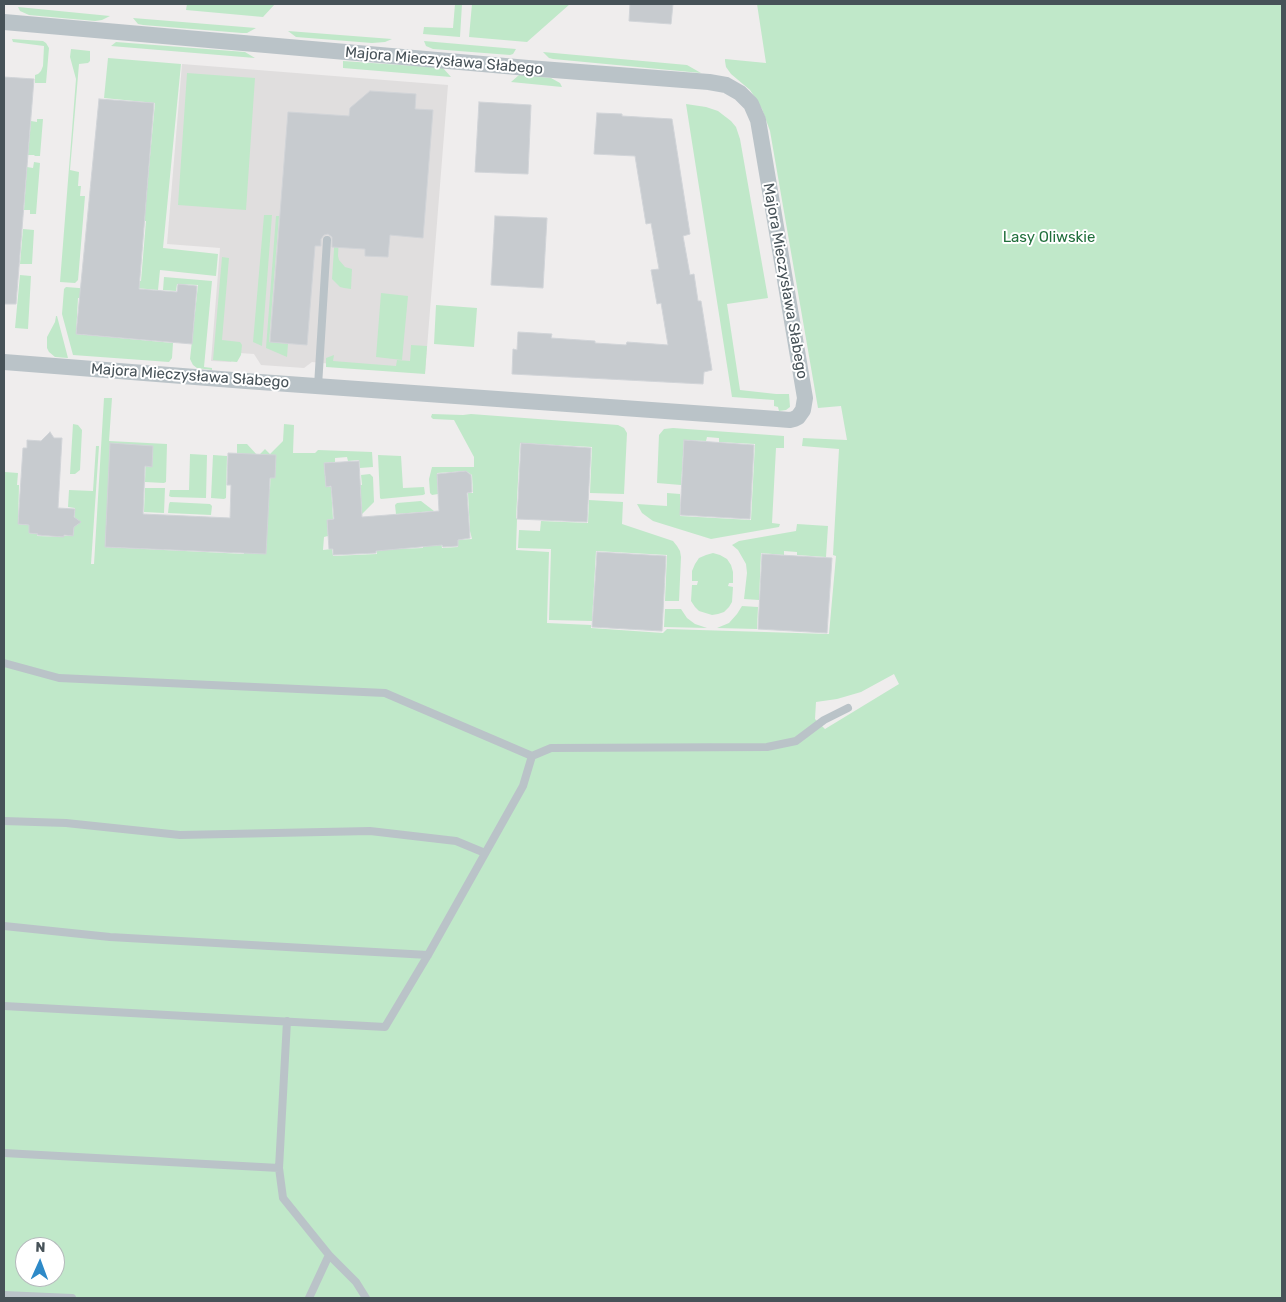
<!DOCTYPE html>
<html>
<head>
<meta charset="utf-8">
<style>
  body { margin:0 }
  #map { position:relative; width:1286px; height:1302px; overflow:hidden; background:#efeded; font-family:Rubik,sans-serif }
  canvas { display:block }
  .frame { position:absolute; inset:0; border:5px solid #475258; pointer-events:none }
  .north { position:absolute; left:15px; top:1237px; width:50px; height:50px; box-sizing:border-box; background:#fff; border:1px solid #b5babc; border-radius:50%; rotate:2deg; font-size:14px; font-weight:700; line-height:20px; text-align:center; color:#475258 }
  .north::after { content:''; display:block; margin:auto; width:18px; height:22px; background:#2e8ac8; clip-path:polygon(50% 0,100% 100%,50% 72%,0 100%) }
</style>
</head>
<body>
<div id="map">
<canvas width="1286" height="1302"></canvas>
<div class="frame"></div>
<div class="north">N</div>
</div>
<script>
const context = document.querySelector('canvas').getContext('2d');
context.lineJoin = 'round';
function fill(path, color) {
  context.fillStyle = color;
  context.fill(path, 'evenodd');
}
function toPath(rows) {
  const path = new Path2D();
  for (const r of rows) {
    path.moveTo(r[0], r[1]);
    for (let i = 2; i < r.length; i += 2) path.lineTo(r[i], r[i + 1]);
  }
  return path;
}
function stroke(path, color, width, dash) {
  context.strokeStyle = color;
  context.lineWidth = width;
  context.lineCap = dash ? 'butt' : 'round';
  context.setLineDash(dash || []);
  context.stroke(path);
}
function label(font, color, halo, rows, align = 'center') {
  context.font = font + ' Rubik,sans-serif';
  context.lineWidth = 4;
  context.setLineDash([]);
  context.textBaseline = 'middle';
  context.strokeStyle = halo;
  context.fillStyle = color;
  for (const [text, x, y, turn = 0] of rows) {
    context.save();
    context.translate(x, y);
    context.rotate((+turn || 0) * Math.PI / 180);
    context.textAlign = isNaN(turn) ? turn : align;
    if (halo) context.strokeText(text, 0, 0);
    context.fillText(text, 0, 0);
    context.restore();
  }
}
fill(toPath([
  [182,64,448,85,425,373,312,362,304,368,261,365,254,354,239,353,231,362,211,361,220,248,167,244]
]), '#e0dede');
fill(toPath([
  [187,4,275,4,263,17,186,10],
  [455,4,462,4,460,37,423,34,424,27,453,28],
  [472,4,570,4,527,42,469,37],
  [757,4,1282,4,1282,1298,4,1298,4,468,5,472,18,473,17,485,19,485,18,524,29,525,29,533,37,534,37,536,64,537,64,536,73,536,75,508,68,507,69,490,93,491,96,446,99,446,91,564,94,564,104,398,112,398,109,441,167,444,166,482,164,483,145,482,146,452,112,450,105,547,244,554,244,548,263,489,270,489,271,464,237,461,237,444,247,444,258,456,265,449,270,454,283,441,284,424,294,425,293,453,315,453,318,450,372,452,373,467,360,468,359,460,348,461,347,457,335,458,335,462,324,463,326,487,331,487,333,519,327,520,328,536,324,537,323,550,332,549,333,556,377,554,376,546,398,545,399,549,423,548,423,543,441,541,442,548,458,547,458,540,472,539,470,531,468,493,473,493,472,475,466,471,437,473,438,494,432,495,430,493,429,479,432,467,474,467,474,457,454,420,433,419,431,417,432,414,463,415,471,414,618,425,624,428,627,433,624,494,590,493,592,447,520,443,516,518,517,519,516,550,549,552,547,623,591,625,591,628,663,633,667,629,829,634,836,556,833,555,839,449,802,446,803,438,847,440,841,406,818,408,770,131,762,109,754,96,750,90,731,74,726,67,725,61,725,59,766,63],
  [894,674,899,684,825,729,815,719,816,702,837,699,861,692],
  [25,1247,55,1247,55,1277,25,1277],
  [18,7,110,16,102,20,95,21,29,15,20,11],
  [133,18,256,28,247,33,242,33,143,25,138,24],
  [288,31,392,39,385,42,372,43,296,37],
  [12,39,43,41,46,43,49,48,46,83,35,83,35,75,38,74,41,71,43,66,44,46,13,42],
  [424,41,516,49,513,54,510,55,433,49,426,46],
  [116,42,245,52,255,58,111,46],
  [71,49,90,51,90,61,88,63,79,64,70,170,79,172,78,186,81,186,80,196,85,196,78,280,75,283,60,282,76,79,70,57],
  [543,52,687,65,701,73,553,59,549,58],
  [108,58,181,64,163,248,218,254,216,276,160,270,158,290,114,286,114,279,141,281,146,221,144,221,155,103,104,98],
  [343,61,443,68,451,77,343,68],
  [187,73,255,78,246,210,178,205],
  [519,75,551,78,560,83,562,87,511,82],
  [686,104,706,107,718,111,731,121,736,127,740,139,768,298,727,304,740,390,776,394,789,394,790,407,786,410,779,411,778,407,774,406,774,400,732,397],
  [37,119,43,119,40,156,35,156,34,155,28,155,31,121,37,122],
  [34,162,40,163,36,214,30,214,30,210,24,210,27,167,33,168],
  [264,215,272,215,262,346,253,342],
  [276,216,279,216,269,342,288,344,287,357,266,348],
  [23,229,34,230,32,264,20,264],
  [335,234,339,234,338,256,339,260,345,267,352,269,351,289,344,288,340,287,332,279],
  [222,257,229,258,222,340,240,342,242,345,241,355,237,362,213,360],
  [20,275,31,276,28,329,15,328],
  [164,277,212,281,204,367,212,368,212,370,197,368,193,365,190,359,198,285,177,284,176,291,163,290],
  [66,287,104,290,103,300,78,298,76,334,173,343,172,358,169,362,73,355,62,314,64,289],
  [381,293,408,296,402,360,376,357],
  [436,305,477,308,474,347,434,344],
  [56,316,57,316,68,358,55,357,49,352,47,348,47,337,55,322],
  [411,345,427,346,425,374,326,367,326,358,334,355,333,361,396,366,397,360,410,361],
  [73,424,78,425,82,430,80,470,75,474,70,474],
  [673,428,784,436,784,448,776,448,772,523,780,524,779,527,711,539,653,521,642,513,637,504,667,506,667,493,680,494,680,516,751,520,755,444,719,442,719,438,707,437,706,441,684,440,681,485,657,483,659,435,664,429],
  [190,454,207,455,206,498,205,498,171,497,169,496,170,490,189,490],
  [213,455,227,456,226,498,224,499,211,498],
  [378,455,401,456,403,488,424,487,425,494,423,495,381,499,380,498],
  [370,474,373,477,374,502,362,514,360,485,362,485,361,475],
  [145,488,165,488,164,513,144,512],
  [589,500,623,502,622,524,673,541,677,546,680,551,681,557,679,601,665,601,667,555,596,551,592,621,549,620,551,549,518,548,519,530,540,531,541,521,588,523],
  [421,501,434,511,396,514,395,505,397,503],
  [170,502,210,504,212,506,211,515,168,513,169,504],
  [797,524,828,526,826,557,797,555,797,552,784,551,784,555,761,553,759,600,744,599,747,573,746,564,738,550,732,545,739,541,796,531],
  [713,553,720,555,727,559,731,565,733,572,733,583,729,583,728,586,733,587,732,602,729,607,724,612,718,614,712,615,699,611,695,607,691,601,692,585,697,585,698,581,692,581,692,571,695,564,699,558,706,555],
  [742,606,758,607,757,629,717,628,729,623,737,614],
  [665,609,681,609,687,618,695,624,707,628,664,627]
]), '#c0e8c9');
const building = toPath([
  [630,4,673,4,671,24,629,21,630,4],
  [4,77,34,79,16,304,4,304,4,77],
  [370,91,416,94,415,109,433,110,423,238,390,235,388,257,365,256,365,249,332,247,332,237,328,234,324,235,321,239,321,246,315,246,307,345,270,342,288,112,349,116,350,108,370,91],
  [99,99,154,103,139,289,177,292,178,284,197,286,192,344,76,334,99,99],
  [479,102,531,105,528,174,475,172,479,102],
  [597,113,622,114,622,116,672,119,690,234,683,236,690,275,694,274,698,301,701,301,712,370,704,372,703,384,512,374,513,349,517,350,518,332,552,334,551,338,595,341,595,343,626,345,627,342,668,345,661,303,657,304,651,270,659,269,651,223,646,224,635,156,594,154,597,113],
  [495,216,547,218,543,288,491,285,495,216],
  [50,432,54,438,62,438,58,508,75,509,74,517,81,522,74,527,73,536,64,535,64,537,37,535,38,534,29,533,29,525,18,524,23,448,27,448,27,440,41,441,50,432],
  [684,440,754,445,750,519,680,515,684,440],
  [110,443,153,446,152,467,145,466,143,514,230,518,231,485,227,485,228,453,276,455,275,478,270,478,266,554,105,547,110,443],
  [521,443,591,448,587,522,517,519,521,443],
  [359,461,362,517,439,511,437,474,466,471,471,475,472,492,467,493,470,538,458,540,458,546,443,547,442,545,376,551,376,553,333,555,333,549,329,549,327,520,334,519,331,486,326,487,324,463,359,461],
  [597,552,666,556,662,631,592,627,597,552],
  [762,554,832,558,827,633,758,629,762,554]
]);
fill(building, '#c7cbcf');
stroke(building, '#d1d4d8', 1);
stroke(toPath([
  [318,386,327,240],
  [4,663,59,678,385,693,532,756,551,748,767,747,796,741,824,720,848,708],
  [4,821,66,823,180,835,370,831,456,841,485,853],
  [4,926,110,937,428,955],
  [4,1006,385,1027,428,955,523,786,532,756],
  [287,1021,279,1168,283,1198,329,1255],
  [4,1153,279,1168],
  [4,1295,72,1298],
  [309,1298,329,1255,356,1282,366,1298]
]), '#bac3c8', 8);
stroke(toPath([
  [4,22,528,68,709,82,726,85,740,93,751,104,758,120,805,398,803,410,798,417,794,419,790,420,777,419,246,381,4,362]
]), '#bac3c8', 16);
label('15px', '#475258', '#fff', [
  ["Majora Mieczysława Słabego",444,61,5],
  ["Majora Mieczysława Słabego",785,281,80],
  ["Majora Mieczysława Słabego",190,376,4]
]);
label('15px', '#216f3c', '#fff', [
  ["Lasy Oliwskie",1049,238]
]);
</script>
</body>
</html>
